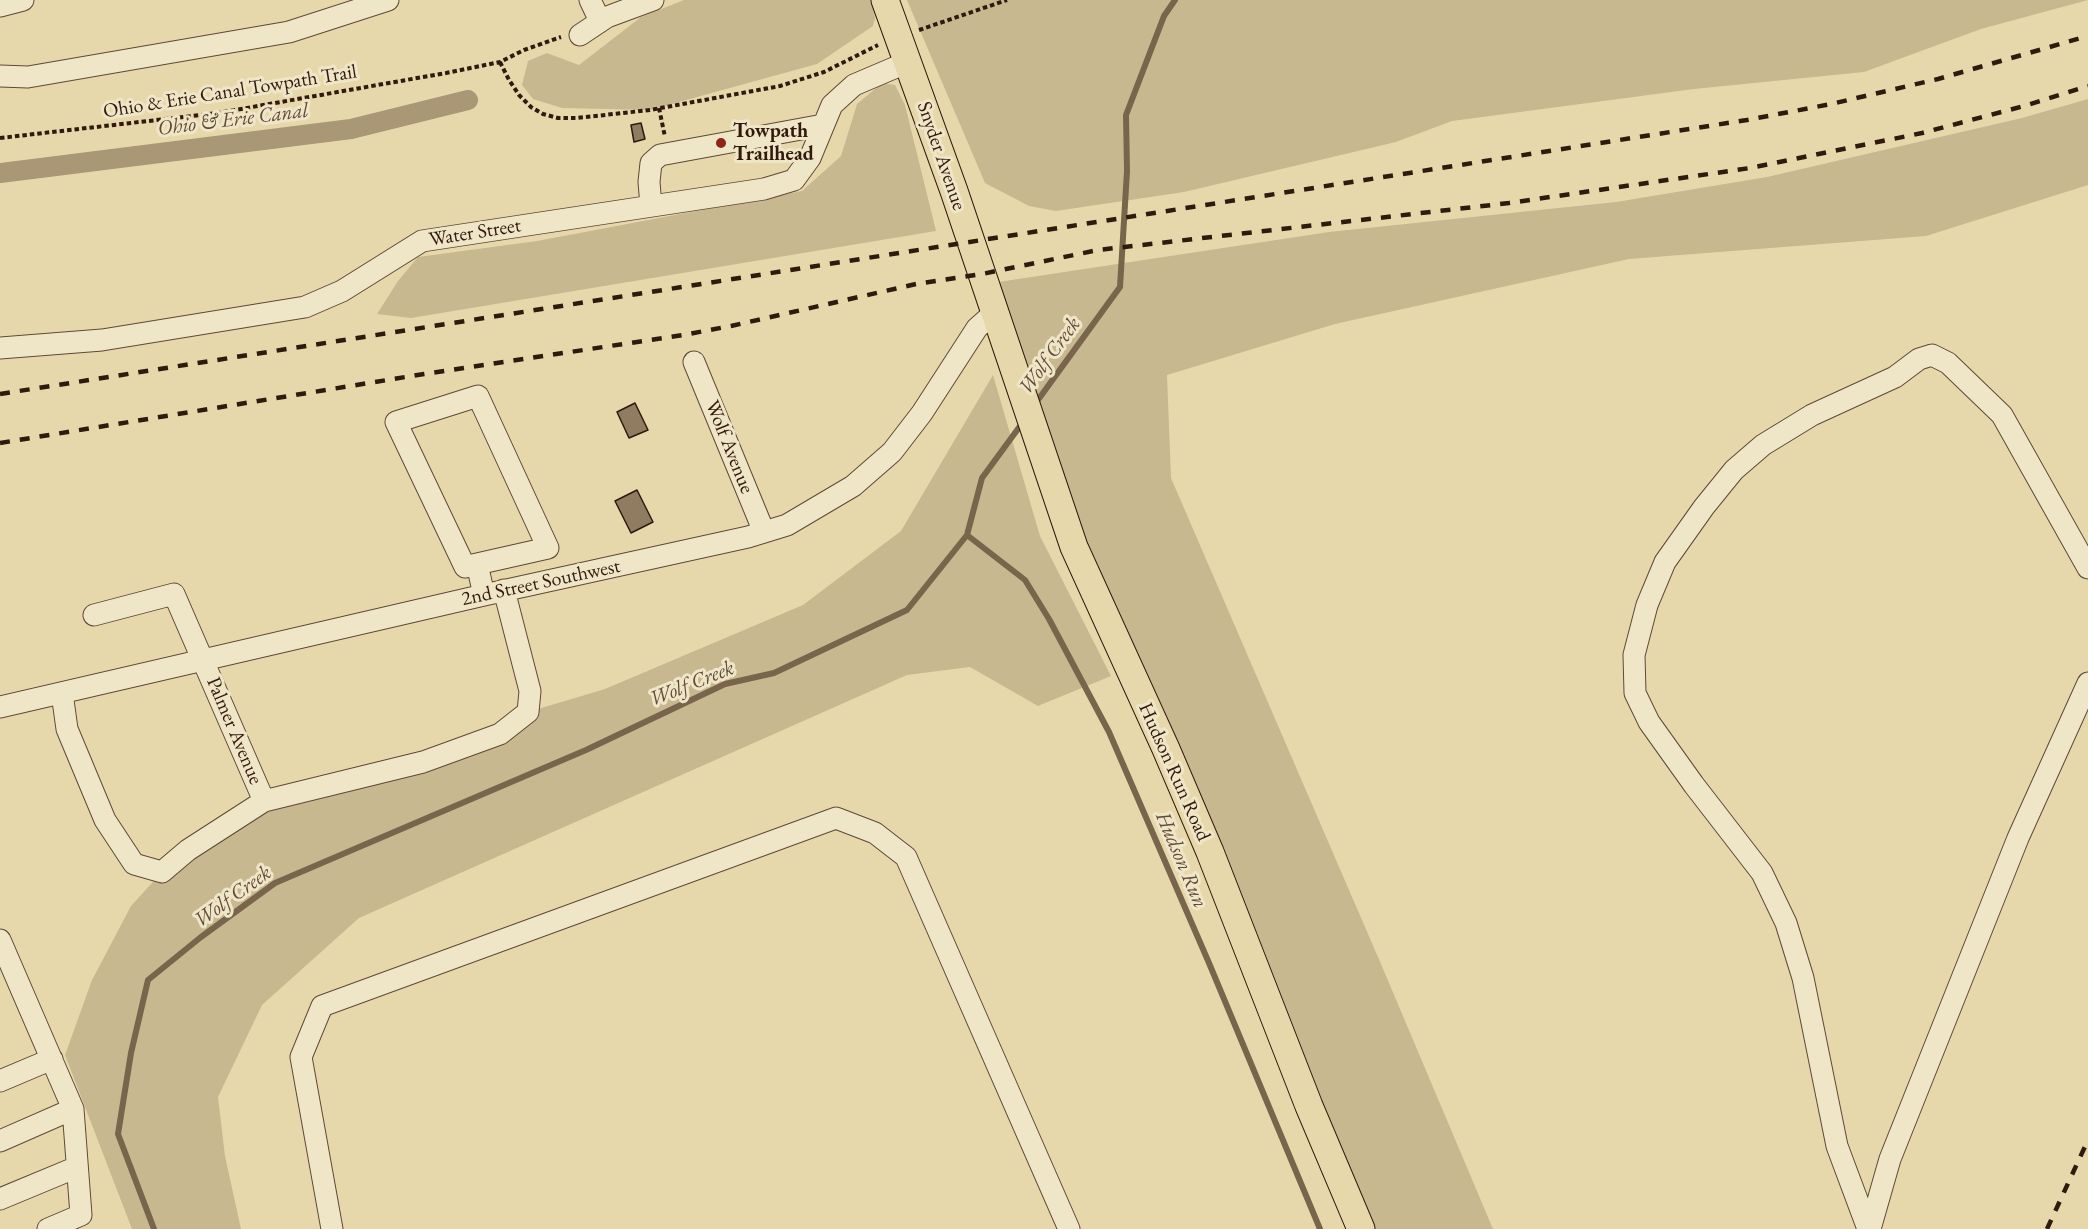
<!DOCTYPE html>
<html>
<head>
<meta charset="utf-8">
<style>
  body { margin:0 }
  canvas { display:block; background:#e7d8ab }
</style>
</head>
<body>
<canvas width="2088" height="1229"></canvas>
<script>
const context = document.querySelector('canvas').getContext('2d');
context.lineJoin = 'round';
function fill(path, color) {
  context.fillStyle = color;
  context.fill(path, 'evenodd');
}
function toPath(rows) {
  const path = new Path2D();
  for (const r of rows) {
    path.moveTo(r[0], r[1]);
    for (let i = 2; i < r.length; i += 2) path.lineTo(r[i], r[i + 1]);
  }
  return path;
}
function stroke(path, color, width, dash) {
  context.strokeStyle = color;
  context.lineWidth = width;
  context.lineCap = dash ? 'butt' : 'round';
  context.setLineDash(dash || []);
  context.stroke(path);
}
function label(font, color, halo, rows, align = 'center') {
  context.font = font + ' "EB Garamond",serif';
  context.lineWidth = 6;
  context.setLineDash([]);
  context.textBaseline = 'middle';
  context.strokeStyle = halo;
  context.fillStyle = color;
  for (const [text, x, y, turn = 0] of rows) {
    context.save();
    context.translate(x, y);
    context.rotate((+turn || 0) * Math.PI / 180);
    context.textAlign = isNaN(turn) ? turn : align;
    if (halo) context.strokeText(text, 0, 0);
    context.fillText(text, 0, 0);
    context.restore();
  }
}
fill(toPath([
  [684,0,871,0,875,18,873,26,817,64,650,110,562,108,533,99,522,85,528,61,547,53,579,65,641,17],
  [907,0,2088,0,1981,29,1864,72,1694,89,1452,121,1396,142,1184,192,1056,211,1029,206,985,183],
  [882,83,895,85,905,105,936,231,411,318,377,314,398,281,418,257,537,241,802,191,841,156,857,104],
  [2088,99,2088,185,1926,236,1629,259,1335,324,1167,375,1171,478,1381,964,1493,1229,1361,1229,1166,749,985,284,1329,232,1616,202,1767,177,2022,118],
  [993,375,1040,536,1111,676,1038,706,970,667,907,675,359,918,262,1005,218,1097,225,1156,241,1229,132,1229,65,1055,92,980,131,906,162,872,264,801,423,762,528,712,605,689,803,605,901,531]
]), '#c8b890');
stroke(toPath([
  [1035,404,1120,287,1127,171,1126,115,1164,16,1175,0],
  [967,535,1025,580,1049,619,1109,732,1209,963,1320,1229],
  [154,1229,118,1134,131,1053,148,980,201,937,275,883,586,750,725,684,774,673,907,610,967,535,982,478,1023,422]
]), '#79654c', 6);
stroke(toPath([
  [0,173,351,129,468,100]
]), '#a99776', 20);
const building = toPath([
  [641,123,645,139,634,142,631,125,641,123],
  [635,403,648,430,629,438,617,412,635,403],
  [637,490,653,522,631,533,615,501,637,490]
]);
fill(building, '#907c60');
stroke(building, '#31190e', 1.5);
const minor = toPath([
  [590,0,600,21],
  [0,6,23,0],
  [580,35,607,17,653,0],
  [0,76,28,77,289,32,388,0],
  [651,206,649,182,651,163,660,155,823,125],
  [0,348,102,340,305,307,342,291,422,241,764,189,794,180,810,158,832,105,854,85,908,62],
  [694,362,764,532],
  [477,564,548,548,478,396,396,422,465,567,477,564,484,595],
  [94,615,174,594,264,801],
  [62,693,67,729,105,820,134,864,162,872,188,850,264,801,423,762,500,734,528,712,530,691,504,590],
  [0,707,484,595,748,537,787,525,853,486,892,452,922,413,977,328,995,312],
  [0,940,73,1109,81,1215,48,1229],
  [0,1081,52,1059],
  [0,1141,73,1109],
  [0,1199,77,1167],
  [332,1229,301,1057,322,1006,836,818,875,833,906,857,1069,1229],
  [1868,1229,1837,1146,1803,978,1786,923,1762,873,1694,785,1649,722,1635,693,1634,655,1647,605,1665,562,1704,507,1734,470,1763,445,1812,415,1895,377,1919,359,1932,355,1948,363,2002,415,2088,568],
  [1870,1229,1890,1159,2018,838,2088,683]
]);
const major = toPath([
  [885,0,954,191,1074,547,1166,749,1210,852,1309,1106,1361,1229]
]);
stroke(minor, '#5e4935', 23);
stroke(major, '#31190e', 29);
stroke(toPath([
  [919,30,1007,0],
  [500,62,509,80,519,95,531,107,543,114,558,118,577,118,650,110,780,86,824,72,878,45],
  [659,108,665,137],
  [0,138,218,113,446,73,500,62,524,50,561,37]
]), '#31190e', 4, [4.5, 3]);
stroke(minor, '#efe6c8', 21);
stroke(major, '#e7d8ab', 27);
stroke(toPath([
  [0,394,1747,120,1831,104,1938,79,2088,36],
  [0,443,424,374,683,335,731,326,916,284,982,274,1098,250,1509,203,1750,168,1922,133,2024,106,2088,86],
  [2047,1229,2088,1140]
]), '#31190e', 4.5, [10, 10]);
for (const [x, y, r, color] of [
  [721,143,6,"#8f2418"]
]) {
  const dot = new Path2D();
  dot.arc(x, y, r, 0, 2 * Math.PI);
  context.fillStyle = color;
  context.fill(dot);
  stroke(dot, '#efe6c8', 2);
}
label('20px', '#31190e', '#efe6c8', [
  ["Ohio & Erie Canal Towpath Trail",230,92,-9],
  ["Snyder Avenue",941,156,71],
  ["Water Street",475,233,-9],
  ["Wolf Avenue",729,447,68],
  ["2nd Street Southwest",541,583,-12],
  ["Palmer Avenue",234,731,67],
  ["Hudson Run Road",1174,772,66]
]);
label('bold 20px', '#31190e', '#efe6c8', [
  ["Towpath",733,132],
  ["Trailhead",733,155]
], 'left');
label('italic 21px', '#614b38', '#efe6c8', [
  ["Ohio & Erie Canal",233,120,-7],
  ["Wolf Creek",1050,356,-54],
  ["Wolf Creek",692,684,-22],
  ["Hudson Run",1181,860,67],
  ["Wolf Creek",233,897,-36]
]);
</script>
</body>
</html>
